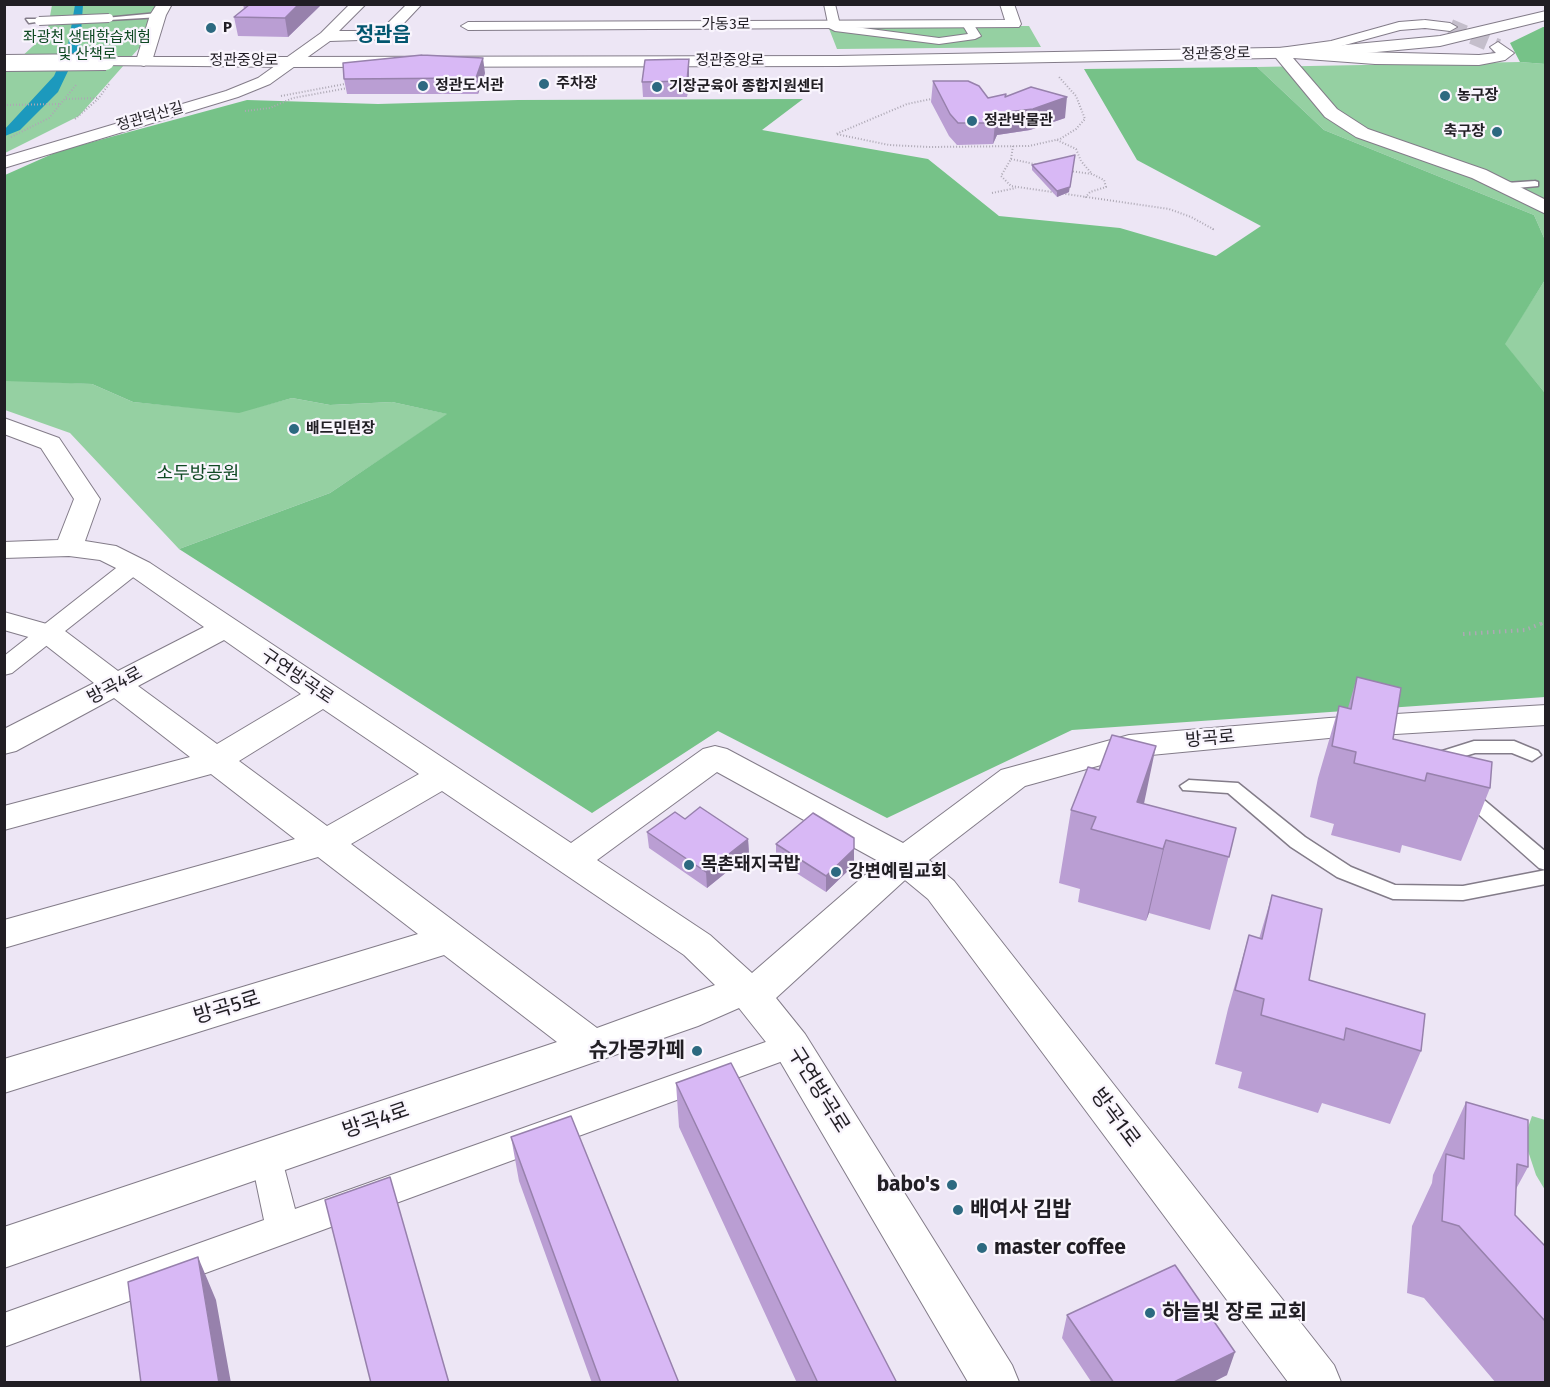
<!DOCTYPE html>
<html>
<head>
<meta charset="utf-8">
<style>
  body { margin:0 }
  #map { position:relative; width:1550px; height:1387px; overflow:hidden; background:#ede6f5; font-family:"Fira Sans",sans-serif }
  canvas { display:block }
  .frame { position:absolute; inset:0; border:6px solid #211e24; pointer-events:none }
</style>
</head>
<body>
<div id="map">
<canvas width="1550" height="1387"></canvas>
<div class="frame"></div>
</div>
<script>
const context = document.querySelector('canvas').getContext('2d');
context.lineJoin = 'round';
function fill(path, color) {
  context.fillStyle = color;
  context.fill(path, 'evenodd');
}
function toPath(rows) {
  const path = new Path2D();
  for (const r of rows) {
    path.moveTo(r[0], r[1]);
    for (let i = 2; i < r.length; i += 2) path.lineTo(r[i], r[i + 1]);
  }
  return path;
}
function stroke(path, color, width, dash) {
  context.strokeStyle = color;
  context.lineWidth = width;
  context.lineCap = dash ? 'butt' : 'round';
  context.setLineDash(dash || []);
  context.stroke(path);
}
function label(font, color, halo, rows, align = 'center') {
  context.font = font + ' "Fira Sans","Noto Sans KR",sans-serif';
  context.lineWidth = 4.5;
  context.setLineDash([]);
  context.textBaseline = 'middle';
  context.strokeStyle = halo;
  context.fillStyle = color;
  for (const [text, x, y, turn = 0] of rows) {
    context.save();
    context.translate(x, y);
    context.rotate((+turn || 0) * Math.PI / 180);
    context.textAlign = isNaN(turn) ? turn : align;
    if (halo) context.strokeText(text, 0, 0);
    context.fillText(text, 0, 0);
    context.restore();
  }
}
fill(toPath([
  [52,5,160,5,139,48,79,116,5,153,4,73,47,33],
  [828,26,1029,26,1041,47,837,49],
  [1520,62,1545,64,1545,240,1534,215,1324,130,1257,67],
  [1545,280,1545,393,1504,344],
  [11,380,92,384,133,402,239,412,292,398,330,405,392,402,448,414,330,493,179,549,70,433,5,410,5,381],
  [1532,1116,1545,1120,1545,1190,1536,1175,1524,1139]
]), '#95d0a2');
fill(toPath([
  [1543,27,1545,27,1545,64,1520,62,1510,43],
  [1257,67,1324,130,1534,215,1545,240,1545,280,1505,344,1545,393,1545,697,1072,730,887,818,718,731,592,813,179,549,330,493,447,414,392,402,330,405,292,398,239,413,133,402,92,384,5,381,5,175,59,151,247,100,378,104,518,100,803,99,762,130,928,159,999,216,1120,228,1216,256,1261,226,1137,160,1084,69]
]), '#76c288');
fill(toPath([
  [75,5,83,5,80,46,58,92,20,130,5,136,4,130,54,76,68,45]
]), '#1c99bd');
stroke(toPath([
  [1450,27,1498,47]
]), '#c4becb', 16, [16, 8]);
const service = toPath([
  [158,13,161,17,109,20,105,18,158,13],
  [26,19,39,19,43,21,29,23,26,19],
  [1535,181,1538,182,1538,186,1506,189,1501,186,1506,183,1535,181],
  [1474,741,1514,741,1538,751,1541,755,1532,761,1512,753,1475,753,1455,759,1460,768,1457,772,1445,772,1436,756,1439,752,1474,741],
  [1189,780,1238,783,1305,837,1351,867,1395,885,1463,886,1546,870,1546,884,1463,900,1393,899,1337,877,1291,847,1228,793,1183,790,1180,786,1189,780],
  [1465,787,1471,789,1546,852,1546,870,1539,868,1459,797,1456,793,1459,789,1465,787]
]);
const pedestrian = toPath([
  [824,4,835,4,840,25,939,38,968,34,962,24,968,21,972,22,981,36,975,39,939,44,835,31,829,28,824,4],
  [133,560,141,561,144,566,141,571,12,673,4,675,4,656,125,561,133,560],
  [791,1033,802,1036,806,1045,802,1054,4,1347,4,1313,264,1220,251,1158,255,1148,267,1144,279,1148,295,1209,791,1033]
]);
const minor = toPath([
  [350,4,366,4,339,31,380,31,407,4,422,4,389,39,330,41,270,84,238,97,4,168,4,157,226,91,258,78,321,33,350,4],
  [1000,4,1014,4,1021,24,1019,27,468,30,461,26,468,22,1005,20,1000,4],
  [1425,20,1450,23,1457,27,1450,31,1425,28,1400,30,1323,51,1479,55,1496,53,1490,47,1498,42,1514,53,1505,60,1479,65,1375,64,1293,58,1337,109,1368,129,1486,170,1546,200,1546,214,1472,178,1356,137,1325,117,1272,53,1280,48,1331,41,1399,22,1425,20],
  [4,418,59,438,100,499,85,541,116,546,150,563,571,843,703,749,715,746,727,749,903,843,1001,770,1129,735,1329,718,1546,705,1546,725,1329,738,1130,757,1025,786,929,860,954,881,1334,1365,1341,1382,1288,1382,928,899,905,880,776,998,805,1034,1012,1365,1019,1382,968,1382,777,1056,739,1008,698,1026,4,1268,4,1227,557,1042,444,955,4,1093,4,1059,418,934,318,857,4,948,4,920,295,839,211,774,4,830,4,806,190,757,114,698,16,751,4,754,4,729,94,683,39,640,4,630,4,612,61,628,118,671,204,627,130,575,100,560,69,556,4,558,4,542,58,540,74,499,41,448,4,434,4,418],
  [224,640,301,694,217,744,138,686,224,640],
  [323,709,419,774,327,826,239,761,323,709],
  [717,772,880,862,752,973,710,935,597,860,717,772],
  [442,791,684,955,715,985,597,1028,351,844,442,791]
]);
const tertiary = toPath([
  [157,4,172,4,166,15,152,61,144,66,138,64,136,61,150,15,157,4]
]);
const secondary = toPath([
  [106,57,291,57,299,62,291,67,100,65,98,62,100,59,106,57]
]);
const trunk = toPath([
  [1546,11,1546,20,1440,46,1324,57,838,66,291,67,283,62,291,57,838,56,1324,47,1440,36,1546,11]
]);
stroke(service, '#837c89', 3);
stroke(pedestrian, '#837c89', 2);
stroke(minor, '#837c89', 2);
stroke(tertiary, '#837c89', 2);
stroke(secondary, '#837c89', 2);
stroke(trunk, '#837c89', 2);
stroke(toPath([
  [281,96,350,83],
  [936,98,907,104,836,134,889,145,929,147,1029,146,1060,139,1076,129,1085,119,1076,96,1059,77],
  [66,99,99,98],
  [4,105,61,104],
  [245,111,270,108,293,98,348,88],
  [75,119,98,99,109,84],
  [11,137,49,118,76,85],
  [1057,140,1076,149,1081,161,1092,174],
  [1013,146,1011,159,1001,176,1011,186,1169,209,1191,217,1213,229,1212,231],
  [1011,159,1039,165],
  [1070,171,1092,174,1104,180,1106,187,1090,192,1084,199],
  [992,193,1016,188]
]), '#ada8b4', 2, [1, 2]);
stroke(toPath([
  [1541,624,1546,622]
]), '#ada8b4', 3, [1.5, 4]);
stroke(toPath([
  [1463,634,1525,630,1545,622]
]), '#ada8b4', 4, [1.5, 4.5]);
fill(service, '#fff');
fill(pedestrian, '#fff');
fill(minor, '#fff');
fill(tertiary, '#fff');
fill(secondary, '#fff');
fill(trunk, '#fff');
const serviceBridge = toPath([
  [39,21,109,18]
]);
const secondaryBridge = toPath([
  [5,63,106,62]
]);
stroke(serviceBridge, '#837c89', 10, []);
stroke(secondaryBridge, '#837c89', 18, []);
stroke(serviceBridge, '#fff', 8);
stroke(secondaryBridge, '#fff', 16);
fill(toPath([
  [243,4,322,4,288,37,238,36,234,17,244,9],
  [485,73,478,94,347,94,344,79],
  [689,75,687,97,643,97,642,82],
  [933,81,988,98,1006,94,1006,97,1065,118,1030,130,997,135,993,144,957,145,949,136,931,102],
  [1032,165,1069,192,1057,197,1032,170],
  [1357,677,1393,739,1490,788,1461,861,1402,845,1400,853,1331,835,1334,824,1310,817,1318,778,1339,706,1348,708],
  [1144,804,1236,828,1210,930,1149,913,1146,921,1078,902,1080,889,1059,883,1071,810],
  [685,819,748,839,749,854,707,888,649,848,647,832],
  [776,844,854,865,826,892,776,860],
  [1272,895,1309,980,1421,1051,1390,1124,1322,1103,1318,1113,1238,1088,1242,1072,1215,1064,1228,1009,1249,935,1259,939],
  [676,1083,897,1383,797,1383,679,1127],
  [1466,1102,1528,1167,1516,1189,1515,1215,1545,1246,1545,1383,1496,1383,1424,1298,1407,1293,1412,1226,1432,1183,1433,1175],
  [511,1137,679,1383,592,1383,519,1181],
  [1067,1315,1227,1375,1211,1383,1092,1383,1062,1338]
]), '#ba9ed3');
fill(toPath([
  [299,4,322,4,288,37,285,18],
  [483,58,485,73,478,94,476,78],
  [689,59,689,75,687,97,687,81],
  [1006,94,1004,113,1067,97,1065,118,1030,130,997,135,993,144,995,123],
  [1075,155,1069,192,1057,197,1057,191],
  [1156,746,1141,818,1137,802],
  [748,839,749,854,707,888,706,872],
  [1166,840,1149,913,1146,921,1163,849],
  [854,849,854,865,826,892,826,876],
  [198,1257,216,1300,231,1383,219,1383],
  [1235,1352,1227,1375,1211,1383,1172,1383]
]), '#9781ac');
const building = toPath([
  [243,4,299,4,285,18,234,17,249,5,243,4],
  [422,55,483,58,476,78,344,79,343,63,422,55],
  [689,59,687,81,642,82,645,60,689,59],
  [933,81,968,81,979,86,988,98,1006,94,1005,97,1031,87,1067,97,1033,109,999,113,995,123,958,123,950,114,933,81],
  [1075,155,1070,187,1057,191,1032,165,1075,155],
  [1357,677,1401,688,1393,739,1492,762,1490,788,1427,773,1425,781,1354,763,1356,752,1332,746,1339,706,1351,709,1357,677],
  [1112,735,1156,746,1137,802,1236,828,1229,857,1166,840,1163,849,1091,829,1096,817,1071,810,1088,767,1099,770,1112,735],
  [700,807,748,839,706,872,647,832,675,812,685,819,700,807],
  [813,813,854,838,854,849,826,876,776,844,813,813],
  [1272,895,1322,909,1309,980,1425,1014,1421,1051,1346,1028,1344,1040,1261,1015,1264,999,1235,990,1249,935,1262,939,1272,895],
  [731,1063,897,1383,818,1383,676,1083,731,1063],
  [1466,1102,1528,1120,1528,1167,1517,1164,1515,1215,1545,1246,1545,1321,1459,1226,1442,1221,1446,1154,1464,1159,1466,1102],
  [571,1116,679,1383,601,1383,511,1137,571,1116],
  [390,1177,449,1383,371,1383,325,1200,390,1177],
  [198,1257,219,1383,141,1383,128,1282,198,1257],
  [1175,1265,1235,1352,1172,1383,1114,1383,1067,1315,1175,1265]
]);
fill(building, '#d8b8f5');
stroke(building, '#9781ac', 1.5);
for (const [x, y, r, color] of [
  [211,28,6,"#2c6980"],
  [544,84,6,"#2c6980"],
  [423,86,6,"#2c6980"],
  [657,87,6,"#2c6980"],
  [1445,96,6,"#2c6980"],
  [972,121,6,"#2c6980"],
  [1497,132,6,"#2c6980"],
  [294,429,6,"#2c6980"],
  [689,865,6,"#2c6980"],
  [836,872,6,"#2c6980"],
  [697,1051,6,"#2c6980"],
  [952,1185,6,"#2c6980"],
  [958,1210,6,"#2c6980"],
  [982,1248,6,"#2c6980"],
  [1150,1313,6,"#2c6980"]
]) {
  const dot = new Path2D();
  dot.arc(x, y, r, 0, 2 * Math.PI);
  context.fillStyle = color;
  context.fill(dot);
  stroke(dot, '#f9f5fd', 2);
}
label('15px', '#211e24', '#f9f5fd', [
  ["가동3로",726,25],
  ["정관중앙로",1216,54,-1],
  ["정관중앙로",244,61],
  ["정관중앙로",730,61],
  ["정관덕산길",150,117,-16]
]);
label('bold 15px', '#211e24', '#f9f5fd', [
  ["P",223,28],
  ["주차장",556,84],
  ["정관도서관",435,86],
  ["기장군육아 종합지원센터",669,87],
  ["농구장",1457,96],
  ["정관박물관",984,121],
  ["축구장",1485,132,"right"],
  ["배드민턴장",306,429]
], 'left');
label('15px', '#0f4923', '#f9f5fd', [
  ["좌광천 생태학습체험",87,38],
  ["및 산책로",87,55]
]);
label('18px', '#0f4923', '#f9f5fd', [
  ["소두방공원",198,474]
]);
label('18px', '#211e24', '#f9f5fd', [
  ["구연방곡로",297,677,34],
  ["방곡4로",115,686,-28],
  ["방곡로",1210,739,-5]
]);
label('bold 18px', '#211e24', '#f9f5fd', [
  ["목촌돼지국밥",701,865],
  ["강변예림교회",848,872]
], 'left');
label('bold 20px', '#02566f', '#f9f5fd', [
  ["정관읍",383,35]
]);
label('21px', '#211e24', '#f9f5fd', [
  ["방곡5로",227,1008,-17],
  ["구연방곡로",818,1090,58],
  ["방곡1로",1115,1118,53],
  ["방곡4로",376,1121,-19]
]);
label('bold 21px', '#211e24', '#f9f5fd', [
  ["슈가몽카페",685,1051,"right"],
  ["babo's",940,1185,"right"],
  ["배여사 김밥",970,1210],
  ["master coffee",994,1248],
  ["하늘빛 장로 교회",1162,1313]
], 'left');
</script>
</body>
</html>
